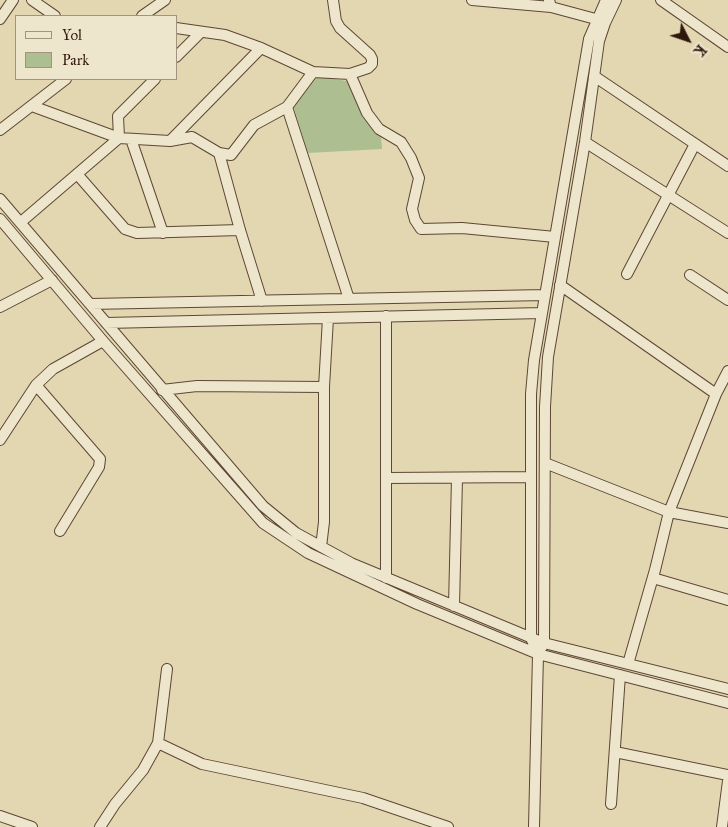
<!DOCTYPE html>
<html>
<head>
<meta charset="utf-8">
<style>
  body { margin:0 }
  #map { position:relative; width:728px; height:827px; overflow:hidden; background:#e3d7b1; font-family:"IM FELL Great Primer",serif }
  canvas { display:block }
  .legend { position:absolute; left:15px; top:15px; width:162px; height:65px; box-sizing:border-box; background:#ede5cc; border:1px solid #a1937f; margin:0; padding:6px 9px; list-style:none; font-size:15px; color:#30170c }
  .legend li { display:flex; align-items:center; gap:10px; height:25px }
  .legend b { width:25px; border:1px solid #a1937f }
  .north { position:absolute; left:663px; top:15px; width:50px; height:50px; -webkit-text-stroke:4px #ede5cc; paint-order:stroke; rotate:131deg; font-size:14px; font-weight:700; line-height:20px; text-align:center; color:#30170c }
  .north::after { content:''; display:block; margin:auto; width:18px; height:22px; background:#30170c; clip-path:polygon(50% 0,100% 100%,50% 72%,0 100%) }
</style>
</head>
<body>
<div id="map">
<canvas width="728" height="827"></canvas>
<ul class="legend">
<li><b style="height:6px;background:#ede5cc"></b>Yol</li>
<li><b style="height:14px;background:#adbf91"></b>Park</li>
</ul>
<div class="north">K</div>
</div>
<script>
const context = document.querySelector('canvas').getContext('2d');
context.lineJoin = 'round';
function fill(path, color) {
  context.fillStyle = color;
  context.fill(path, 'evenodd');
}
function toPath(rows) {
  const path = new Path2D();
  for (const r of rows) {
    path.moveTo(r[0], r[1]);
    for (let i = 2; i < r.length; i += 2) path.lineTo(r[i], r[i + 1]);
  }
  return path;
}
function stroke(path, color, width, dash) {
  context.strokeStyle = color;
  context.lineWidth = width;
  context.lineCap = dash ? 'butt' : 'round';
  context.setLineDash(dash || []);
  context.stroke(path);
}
fill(toPath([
  [315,76,347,81,356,100,381,136,382,149,308,153,293,105]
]), '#adbf91');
const minor = toPath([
  [32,0,55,16],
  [333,0,336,21,340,28,370,55,372,59,372,64,368,68,350,74],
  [472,0,551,7],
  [549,0,551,7,603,21],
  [661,0,728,47],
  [142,16,165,0],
  [0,19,13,0],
  [176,28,225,35,261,48,313,72,350,74,367,113,379,129,401,142,411,158,419,178,412,209,415,220,421,229,462,228,555,237],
  [176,57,201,32],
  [594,76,728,166],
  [155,79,118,116,119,138,170,141,261,48],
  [287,107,349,299],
  [0,130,66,79],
  [131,139,163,233],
  [170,141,192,137,219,153,231,155,254,125,287,107,313,72],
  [585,142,728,233],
  [219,153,240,230,262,301],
  [77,174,125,229,137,233,240,230],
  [0,199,263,506,296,533,351,563,544,643,728,689],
  [0,219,103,341,263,523,308,553,417,604,538,654,728,703],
  [21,222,119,138,32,106],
  [627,274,695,144],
  [690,275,728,300],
  [560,285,716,394],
  [90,304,545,295],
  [0,307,52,280],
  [106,323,542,313],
  [36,385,100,459,99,467,60,531],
  [162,390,197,386,324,387],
  [0,440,36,385,53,369,103,341],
  [545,463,669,512,728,523],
  [386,478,531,477],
  [321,547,324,522,324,387,328,318],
  [386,578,386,316],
  [653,578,728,600],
  [454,606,457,478],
  [542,647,544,643,545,407,548,357,585,142,599,41,605,23,616,0],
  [628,664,655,570,669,512,716,394,728,371],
  [158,743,167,669],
  [615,752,728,775],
  [611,804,620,675],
  [0,816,32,827],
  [100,827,115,804,143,770,158,743,202,764,363,798,448,827],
  [534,827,538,654,531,638,531,394,534,360,589,39,606,0],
  [722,827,728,781]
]);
stroke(minor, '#5d4735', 12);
stroke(minor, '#ede5cc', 10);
</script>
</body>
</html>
